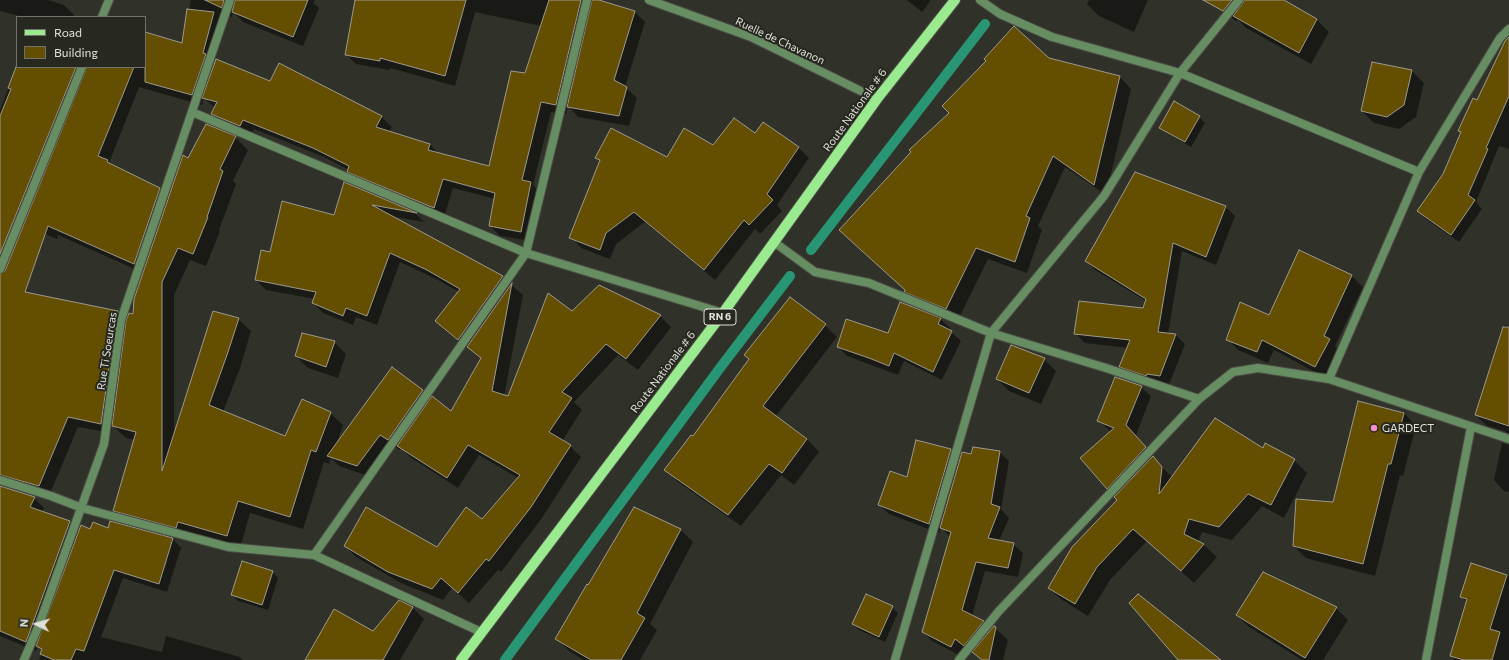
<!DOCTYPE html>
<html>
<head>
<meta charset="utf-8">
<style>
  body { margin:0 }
  #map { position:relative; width:1509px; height:660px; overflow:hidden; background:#303229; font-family:Commissioner,sans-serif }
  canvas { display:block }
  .legend { position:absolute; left:16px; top:16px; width:130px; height:52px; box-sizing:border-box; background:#27281f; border:1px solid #71726a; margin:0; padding:5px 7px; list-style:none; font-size:12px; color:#dfe0da }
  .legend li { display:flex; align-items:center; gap:8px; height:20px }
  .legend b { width:20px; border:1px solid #71726a }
  .north { position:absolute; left:16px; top:604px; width:40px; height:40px; -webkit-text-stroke:3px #27281f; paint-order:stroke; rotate:275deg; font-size:11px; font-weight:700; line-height:16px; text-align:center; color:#dfe0da }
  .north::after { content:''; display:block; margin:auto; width:14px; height:18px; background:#dfe0da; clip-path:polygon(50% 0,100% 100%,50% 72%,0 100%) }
</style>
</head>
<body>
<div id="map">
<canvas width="1509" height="660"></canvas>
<ul class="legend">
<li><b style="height:5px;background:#9aea8f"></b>Road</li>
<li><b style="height:11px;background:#644e02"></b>Building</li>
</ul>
<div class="north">N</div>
</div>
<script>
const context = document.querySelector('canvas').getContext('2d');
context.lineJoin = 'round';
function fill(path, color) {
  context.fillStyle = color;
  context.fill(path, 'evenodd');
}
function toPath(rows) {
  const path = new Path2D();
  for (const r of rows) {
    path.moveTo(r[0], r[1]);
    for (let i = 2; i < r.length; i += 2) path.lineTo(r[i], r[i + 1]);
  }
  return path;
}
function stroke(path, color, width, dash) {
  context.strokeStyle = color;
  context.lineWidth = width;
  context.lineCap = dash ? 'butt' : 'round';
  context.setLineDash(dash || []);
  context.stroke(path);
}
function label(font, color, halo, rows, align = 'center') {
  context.font = font + ' Commissioner,sans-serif';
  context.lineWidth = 4;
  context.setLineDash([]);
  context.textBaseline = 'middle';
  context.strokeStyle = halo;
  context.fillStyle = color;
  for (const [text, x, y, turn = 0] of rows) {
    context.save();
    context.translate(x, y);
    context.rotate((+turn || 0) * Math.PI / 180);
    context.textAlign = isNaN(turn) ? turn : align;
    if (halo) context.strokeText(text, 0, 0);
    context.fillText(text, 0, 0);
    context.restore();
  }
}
fill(toPath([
  [0,0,48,0,64,5,74,15,74,17,24,17,0,11],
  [191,0,315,0,313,3,319,8,303,46,243,22,233,12,232,17,226,15,213,63,215,65,270,82,279,64,382,117,392,127,389,132,430,144,438,153,490,167,525,74,541,26,475,12,455,86,390,68,389,70,356,64,346,54,379,0,587,0,592,5,593,0,596,0,635,12,645,22,625,87,637,98,629,126,578,117,568,106,566,114,551,112,533,185,540,193,531,241,500,236,490,226,495,199,453,188,444,217,359,181,349,170,324,157,254,129,250,136,222,124,212,114,215,108,204,98,202,105,139,87,109,163,160,189,169,199,189,159,235,137,248,150,233,181,236,184,219,230,220,231,206,266,190,260,174,295,174,434,238,319,251,331,240,368,223,412,285,438,330,413,343,425,336,445,423,391,431,399,451,412,481,359,469,348,469,349,446,331,436,321,459,292,438,280,400,262,377,325,356,317,353,325,323,313,313,303,315,299,266,290,256,280,270,253,334,216,345,184,416,214,424,222,390,216,502,277,523,295,504,396,509,397,572,312,599,286,660,316,671,327,638,370,618,355,574,402,582,410,562,441,570,446,581,457,542,518,501,572,498,570,469,603,452,588,443,600,401,583,356,557,345,546,437,549,483,521,518,478,479,455,458,488,410,457,401,448,400,450,392,445,368,476,339,466,331,458,329,464,324,462,303,529,250,513,240,548,127,523,114,510,134,440,126,438,112,425,111,433,78,427,49,496,7,486,5,488,34,498,44,508,42,512,70,522,79,532,109,529,173,539,181,548,167,592,123,578,101,637,162,652,166,636,240,657,243,660,39,660,43,651,38,646,36,651,0,636,0,308,118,312,127,322,134,315,144,273,58,235,57,239,0,215,0,110,17,66,145,67,145,35,183,44],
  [907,0,931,0,922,12],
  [1089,0,1148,0,1134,32,1099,16,1087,4],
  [1208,0,1281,0,1317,20,1329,32,1311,64,1246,28,1238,20,1236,21],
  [1049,59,1120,77,1131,89,1106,195,1065,167,1038,226,1042,230,1027,273,988,259,958,320,917,303,906,291],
  [1372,63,1412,71,1424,83,1416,117,1399,129,1374,123,1362,111],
  [1509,67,1509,149,1499,146,1476,202,1482,209,1459,242,1426,219,1418,211,1444,175,1462,133,1460,131,1477,101],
  [1199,116,1205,123,1191,147,1167,133,1161,127],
  [714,147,798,147,809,158,777,205,782,211,760,234,755,229,715,280,645,222,616,244,610,259,581,248,571,237,600,161,597,157,668,158],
  [1226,207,1235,216,1216,265,1182,251,1168,334,1176,335,1185,344,1169,385,1156,383,1130,376,1120,366,1128,348,1085,343,1075,333,1143,309,1146,301,1095,270,1086,261],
  [1300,252,1352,276,1363,287,1335,346,1340,351,1326,378,1274,350,1268,363,1238,350,1227,339,1270,317],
  [790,298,825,325,837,337,776,416,807,439,819,452,794,485,781,475,741,526,678,482,666,470,693,437,750,360,745,355],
  [940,319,950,328,949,330,961,341,942,380,904,361,898,375,847,356,838,346,888,335],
  [1505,325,1509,326,1509,435,1505,431,1487,426,1476,415,1498,348,1496,347],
  [334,342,346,354,338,378,308,368,296,356],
  [1044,359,1056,371,1041,404,1009,391,997,379],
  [1141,387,1151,396,1136,435,1154,459,1172,477,1263,449,1294,460,1307,473,1284,518,1262,506,1232,540,1202,532,1198,542,1204,545,1217,557,1194,583,1147,541,1110,580,1088,616,1062,600,1049,588,1118,500,1108,488,1111,432,1099,421],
  [1404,413,1416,426,1403,476,1400,475,1375,576,1306,558,1294,546,1334,503],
  [1502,443,1509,445,1509,492,1504,491,1494,480],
  [951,450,961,460,972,455,999,452,1009,461,1001,509,1009,518,999,541,1013,544,1023,553,1018,577,985,571,972,616,983,622,992,630,995,628,1008,640,1003,660,982,660,974,653,974,654,965,647,961,656,932,641,923,632,950,537,941,527,939,533,889,514,879,505,908,478],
  [634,508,681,530,693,542,650,624,657,630,640,660,584,660,569,651,557,639],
  [1472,564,1509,576,1509,660,1455,660,1451,656,1467,602,1461,597],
  [272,571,278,578,268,610,238,601,232,595],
  [892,607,898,613,885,642,859,630,853,624],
  [413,608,424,619,400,660,326,660,374,633],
  [1336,608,1348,620,1323,660,1302,660,1249,627,1237,615]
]), '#0007');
stroke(toPath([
  [811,250,985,24],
  [505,660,720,368,790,276]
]), '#289674', 10);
const building = toPath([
  [205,0,224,0,222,8,205,0],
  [235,0,308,0,293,37,232,12,235,0],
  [355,0,466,0,445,76,380,58,380,61,345,55,355,0],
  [549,0,581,0,556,105,541,102,522,180,531,182,521,232,489,226,495,193,443,179,434,208,347,172,349,166,313,148,243,120,240,126,211,114,217,102,202,98,216,59,270,81,279,63,382,116,376,127,430,144,428,150,489,166,511,71,525,73,549,0],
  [592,0,599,0,635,11,614,80,627,87,619,116,567,107,592,0],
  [1203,0,1232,0,1223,11,1203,0],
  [1244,0,1284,0,1317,19,1299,53,1233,16,1243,3,1244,0],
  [187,9,214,12,203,53,206,54,192,95,145,82,145,32,182,43,187,9],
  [1014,26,1049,58,1120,76,1094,185,1053,156,1026,216,1030,218,1015,262,976,248,946,309,904,292,905,290,839,230,911,152,909,150,949,113,942,106,986,61,984,59,1014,26],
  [1509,37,1509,96,1486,148,1488,149,1468,195,1475,200,1451,235,1417,211,1443,174,1461,132,1458,131,1473,98,1477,100,1505,41,1509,37],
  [1372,62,1412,70,1404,105,1387,117,1361,111,1372,62],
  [16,67,76,67,0,254,0,116,11,89,8,88,16,67],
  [87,67,134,67,98,156,108,160,107,162,160,188,134,264,48,226,25,292,118,311,116,319,101,424,68,417,39,486,0,475,0,274,5,271,87,67],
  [1174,101,1200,116,1185,142,1159,128,1174,101],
  [734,118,755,133,763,122,799,147,767,194,773,200,749,225,744,220,704,270,634,212,606,233,600,250,569,238,600,160,595,158,611,128,667,157,684,128,713,145,734,118],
  [206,124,236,136,220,169,223,171,207,217,208,217,193,254,178,248,162,282,162,471,213,311,239,318,227,355,209,405,285,436,302,399,331,412,316,452,311,450,290,517,238,501,227,536,178,522,176,528,113,511,136,432,112,426,126,321,129,313,133,314,134,299,183,155,188,158,206,124],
  [1135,172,1226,206,1206,257,1173,243,1158,332,1176,334,1160,376,1147,374,1146,376,1119,367,1130,340,1074,334,1079,301,1143,308,1146,299,1085,261,1135,172],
  [344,182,417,213,372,205,503,276,458,340,435,321,460,289,427,270,390,253,367,316,346,308,343,316,312,303,316,292,255,280,261,250,270,252,282,201,334,215,344,182],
  [1299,250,1352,275,1324,336,1330,339,1315,367,1262,340,1257,352,1226,340,1240,302,1269,315,1299,250],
  [512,283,492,391,508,396,548,293,572,311,599,285,661,315,626,359,606,344,562,392,572,398,549,432,571,445,531,507,489,561,486,559,458,593,441,578,432,589,388,572,344,546,366,507,437,547,466,507,482,519,520,475,468,445,447,478,397,446,432,396,451,411,481,358,467,347,512,283],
  [790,297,826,324,763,406,807,439,782,473,769,464,728,515,664,470,691,435,693,436,749,359,744,355,790,297],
  [900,302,941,318,938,324,952,331,933,372,894,353,889,366,869,358,837,347,846,319,888,333,900,302],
  [1503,327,1509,327,1509,426,1475,415,1503,327],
  [302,333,335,341,326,367,295,356,302,333],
  [1011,345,1045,358,1029,393,996,379,1011,345],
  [392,367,423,390,388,440,380,435,357,466,327,456,392,367],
  [1115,377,1142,386,1126,425,1146,447,1107,489,1080,458,1114,428,1097,421,1115,377],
  [1358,401,1404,413,1391,464,1388,464,1363,564,1293,546,1296,499,1333,502,1358,401],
  [1215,418,1263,448,1265,443,1295,459,1271,505,1248,494,1219,527,1189,519,1184,534,1204,544,1181,571,1133,529,1097,567,1075,604,1048,588,1072,547,1117,500,1114,497,1153,456,1162,467,1159,494,1215,418],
  [916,440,951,449,929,524,878,505,890,471,907,477,916,440],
  [973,447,1000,451,991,504,1000,507,988,538,1014,543,1008,568,976,562,962,610,984,621,964,646,955,639,951,647,922,632,951,532,940,528,962,452,971,454,973,447],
  [0,486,35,497,30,507,70,521,26,642,0,631,0,486],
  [634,507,681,529,637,613,645,618,621,660,591,660,555,639,587,584,588,585,634,507],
  [110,521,173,538,159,584,114,570,84,651,76,649,71,660,54,660,40,654,42,649,36,646,81,525,90,529,93,522,108,528,110,521],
  [242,561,273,571,262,605,231,595,242,561],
  [1471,563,1507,575,1490,629,1500,632,1492,660,1464,660,1450,656,1467,599,1460,597,1471,563],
  [1263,572,1337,607,1305,658,1236,615,1263,572],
  [866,594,893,606,879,637,852,624,866,594],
  [1138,594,1221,660,1178,660,1129,603,1138,594],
  [399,600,413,607,383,660,305,660,334,609,373,631,399,600],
  [994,626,996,627,989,660,982,660,972,652,994,626]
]);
fill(building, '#644e02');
stroke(building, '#9d998f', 1);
const service = toPath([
  [192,112,526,253,723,313]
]);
const minor = toPath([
  [649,0,751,37,877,99],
  [980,0,1000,14,1052,37,1180,73,1419,172],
  [1239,0,1180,73,1104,196,991,333,1106,368,1199,399,1233,372,1258,368,1329,379,1509,439],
  [102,17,109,0],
  [774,242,815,272,869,283,991,333,895,660],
  [0,269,82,67],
  [1329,379,1419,172,1500,38,1509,29],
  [0,480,51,496,82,508,228,547,314,555,481,632],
  [314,555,526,253,587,0],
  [24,660,39,625,104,444,121,320,230,0],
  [959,660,999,611,1199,399],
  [1426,660,1471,427]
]);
const primary = toPath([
  [461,660,723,313,877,99,955,0]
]);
stroke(service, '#4c4e45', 10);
stroke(minor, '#4c4e45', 10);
stroke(primary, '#4c4e45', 12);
stroke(service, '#678d62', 8);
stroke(minor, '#678d62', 8);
stroke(primary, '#9aea8f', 10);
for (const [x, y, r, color] of [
  [1374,428,4,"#f890cc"]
]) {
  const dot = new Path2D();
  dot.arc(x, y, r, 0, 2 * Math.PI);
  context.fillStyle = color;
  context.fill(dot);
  stroke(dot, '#27281f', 1.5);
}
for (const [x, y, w] of [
  [720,317,32]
]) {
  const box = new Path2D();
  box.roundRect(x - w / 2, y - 8, w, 16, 3);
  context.fillStyle = '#27281f';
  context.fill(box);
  stroke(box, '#dfe0da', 1);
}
label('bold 10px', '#dfe0da', null, [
  ["RN 6",720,317]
]);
label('11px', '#dfe0da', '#27281f', [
  ["Ruelle de Chavanon",780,41,25],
  ["Route Nationale # 6",855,110,-54],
  ["Rue Ti Soeurcas",107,351,-81],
  ["Route Nationale # 6",663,372,-53]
]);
label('11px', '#dfe0da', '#27281f', [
  ["GARDECT",1382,428]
], 'left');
</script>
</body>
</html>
